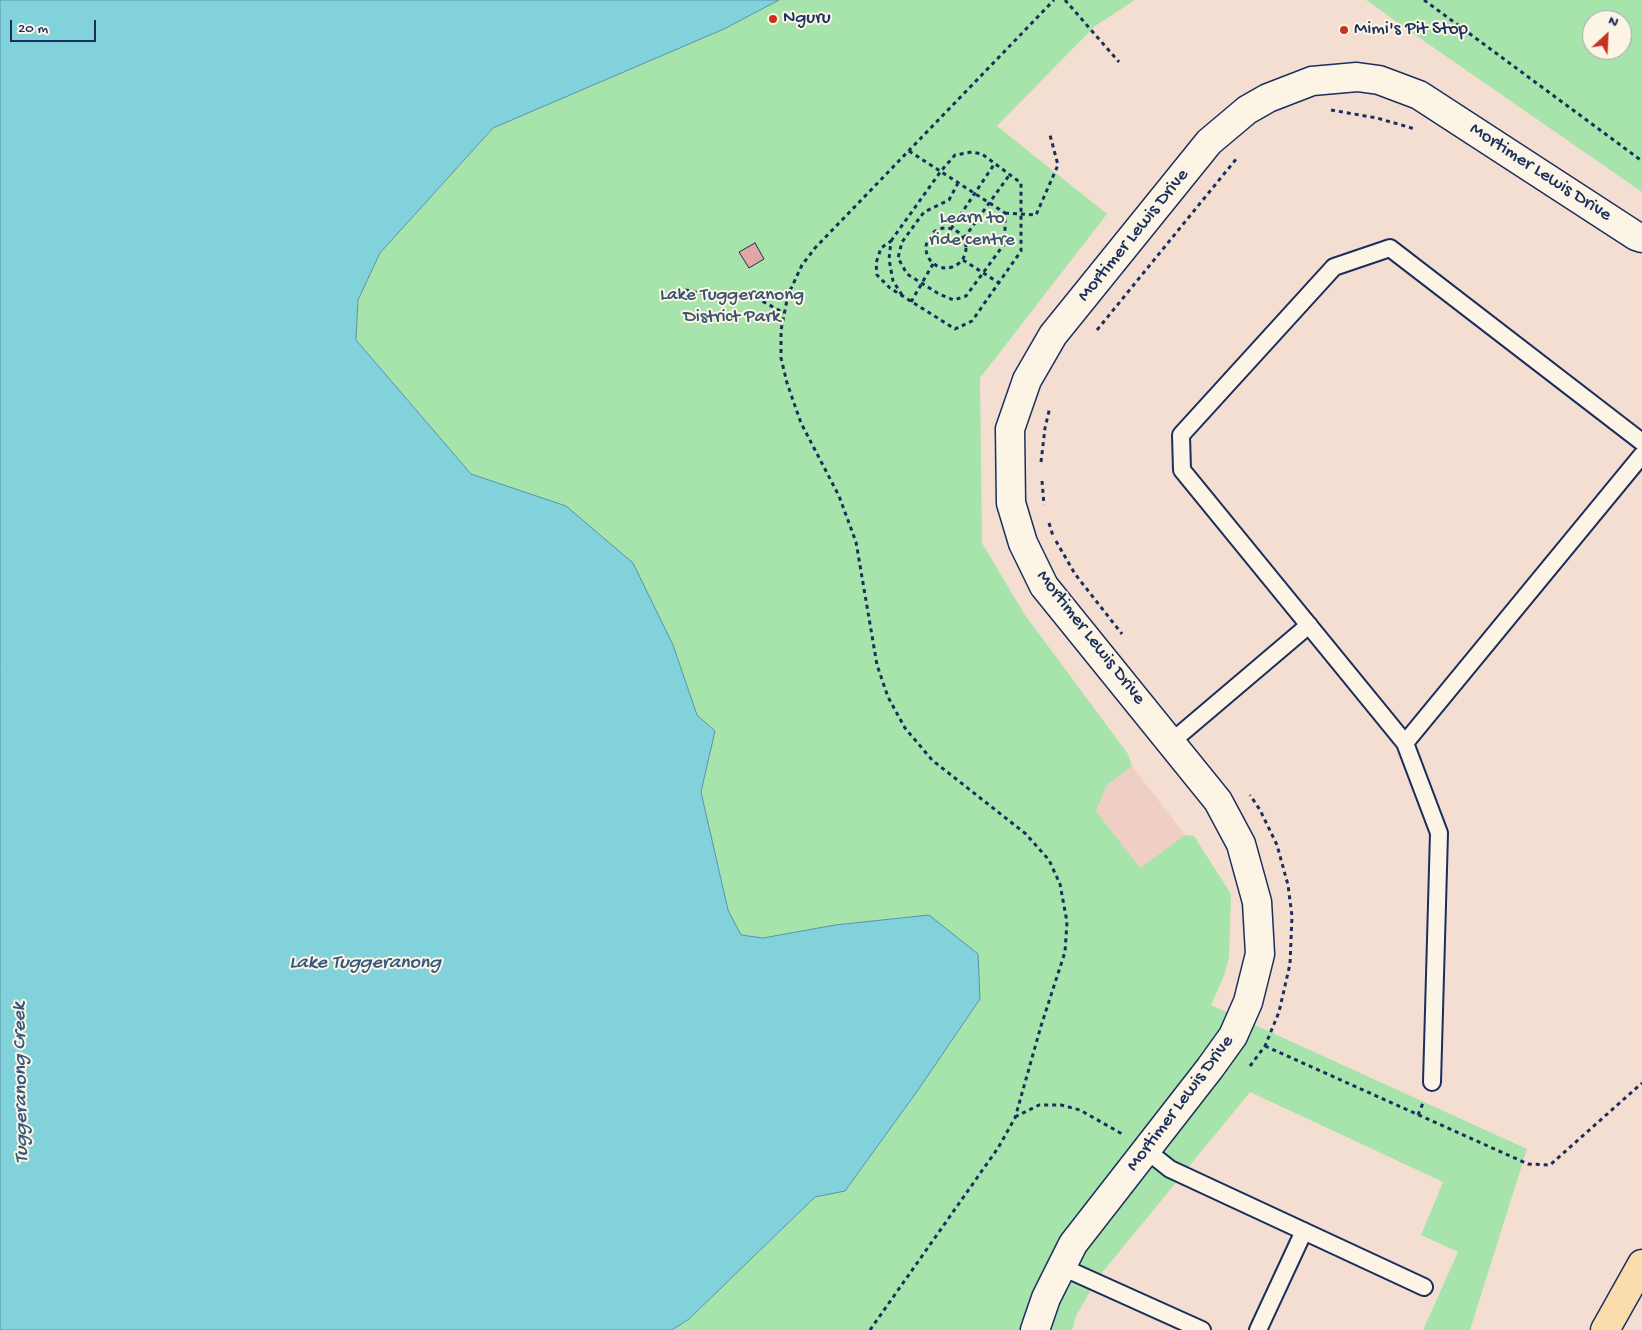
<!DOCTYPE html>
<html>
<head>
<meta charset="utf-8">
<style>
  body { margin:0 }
  #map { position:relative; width:1642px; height:1330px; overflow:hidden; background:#f4ded2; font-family:"Gochi Hand",sans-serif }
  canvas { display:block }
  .north { position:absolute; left:1582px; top:10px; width:50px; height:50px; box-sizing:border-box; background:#fcf5e5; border:1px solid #a2a6af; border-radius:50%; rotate:25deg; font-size:14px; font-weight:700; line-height:20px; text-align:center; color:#1b2f5e }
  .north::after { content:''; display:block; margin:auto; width:18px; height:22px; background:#c8321e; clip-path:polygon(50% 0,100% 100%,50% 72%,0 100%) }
  .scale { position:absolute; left:10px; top:20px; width:86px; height:22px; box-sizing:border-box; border:2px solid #1b2f5e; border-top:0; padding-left:6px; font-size:15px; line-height:18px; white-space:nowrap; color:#1b2f5e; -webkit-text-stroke:4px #fcf5e5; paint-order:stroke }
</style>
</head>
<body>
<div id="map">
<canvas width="1642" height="1330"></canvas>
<div class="north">N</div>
<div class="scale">20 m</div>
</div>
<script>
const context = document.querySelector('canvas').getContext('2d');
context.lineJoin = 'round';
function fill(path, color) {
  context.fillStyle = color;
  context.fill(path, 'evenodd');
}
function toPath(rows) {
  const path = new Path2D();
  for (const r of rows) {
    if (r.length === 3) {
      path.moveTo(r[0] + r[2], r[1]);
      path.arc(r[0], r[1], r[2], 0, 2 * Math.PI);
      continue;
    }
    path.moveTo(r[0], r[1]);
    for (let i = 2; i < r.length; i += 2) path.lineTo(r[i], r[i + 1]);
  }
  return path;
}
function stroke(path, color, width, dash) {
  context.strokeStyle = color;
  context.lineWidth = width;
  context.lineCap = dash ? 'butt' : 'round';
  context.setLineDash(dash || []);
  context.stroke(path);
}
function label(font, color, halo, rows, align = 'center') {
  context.font = font + ' "Gochi Hand",sans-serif';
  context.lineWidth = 4;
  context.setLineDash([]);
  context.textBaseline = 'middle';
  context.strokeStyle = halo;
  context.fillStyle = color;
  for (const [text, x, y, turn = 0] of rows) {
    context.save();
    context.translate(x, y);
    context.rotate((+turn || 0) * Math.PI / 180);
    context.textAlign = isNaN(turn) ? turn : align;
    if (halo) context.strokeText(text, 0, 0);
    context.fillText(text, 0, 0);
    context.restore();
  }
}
fill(toPath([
  [1132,766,1185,835,1140,868,1096,811,1107,785]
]), '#efcec4');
fill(toPath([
  [779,0,1135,0,1095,26,997,126,1107,214,980,378,982,543,1025,615,1128,754,1132,766,1107,785,1096,811,1140,868,1185,835,1194,836,1231,894,1229,957,1224,976,1211,1005,1527,1149,1470,1330,1423,1330,1458,1252,1421,1235,1443,1182,1250,1092,1097,1279,1076,1316,1072,1330,672,1330,689,1319,815,1197,845,1191,918,1090,980,999,928,915,835,925,763,938,741,935,728,910,701,792,715,732,697,715,673,645,566,506,471,474,356,340,358,300,380,253,493,128,724,29],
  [1366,0,1642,0,1642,192,1424,41],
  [1592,20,1622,20,1622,50,1592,50]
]), '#a6e4ac');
const water = toPath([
  [0,0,779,0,724,29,493,128,380,253,358,300,356,340,471,474,566,506,633,563,673,645,697,715,715,731,701,792,728,910,741,935,763,938,835,925,929,915,978,954,980,999,918,1090,845,1191,815,1197,689,1319,672,1330,0,1330,0,0]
]);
fill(water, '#82d2dc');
stroke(water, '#5991aa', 1);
const building = toPath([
  [755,243,764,259,749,268,739,252,755,243]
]);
fill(building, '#e2a7a5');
stroke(building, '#1b2f5e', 1);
const service = toPath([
  [1642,442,1390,248,1334,267,1181,435,1182,470,1405,743,1642,455],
  [1170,743,1309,625],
  [1405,743,1439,833,1432,1082],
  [1146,1150,1170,1169,1424,1287],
  [1062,1267,1202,1330],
  [1258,1330,1304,1231]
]);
const minor = toPath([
  [1035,1330,1046,1298,1073,1244,1210,1068,1233,1036,1248,1002,1260,954,1257,902,1241,844,1218,801,1044,586,1023,543,1011,503,1010,429,1027,380,1053,335,1209,142,1247,110,1268,98,1312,81,1357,77,1379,80,1419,95,1636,236,1642,238]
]);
const trunk = toPath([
  [1605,1330,1642,1264]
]);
stroke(service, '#1b2f5e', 20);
stroke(minor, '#1b2f5e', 31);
stroke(trunk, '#1b2f5e', 31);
stroke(toPath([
  [1065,0,1119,62],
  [1424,0,1642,161],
  [1331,110,1377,118,1415,129],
  [909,151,1005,213,1005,243,966,296,954,300,939,294,907,274,898,258,902,242,924,212,949,200,958,183],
  [1005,213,1036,215,1058,165,1050,135],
  [946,248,20],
  [951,229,995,163],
  [964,238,1010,174],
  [891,241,941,171,955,155,972,152,982,154,1021,183,1021,251,972,321,955,329,890,288,877,275,876,263,881,248,891,241,889,259,893,281,902,295],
  [963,260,999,283],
  [685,290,719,297,751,295,784,313],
  [911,302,933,264],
  [1097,330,1237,158],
  [1041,462,1045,428,1050,407],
  [1042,481,1044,505],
  [1049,523,1053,536],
  [1056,541,1075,574,1122,634],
  [1265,1046,1528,1164,1550,1165,1642,1083],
  [1250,1066,1265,1046,1279,1012,1290,964,1292,916,1288,885,1277,845,1260,810,1250,795],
  [1418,1115,1423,1103],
  [1015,1117,1039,1105,1061,1105,1080,1110,1124,1135],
  [870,1330,998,1148,1015,1118,1041,1026,1065,952,1067,922,1060,884,1049,860,1026,834,932,760,905,728,888,697,877,665,856,542,839,496,801,423,787,383,781,358,781,330,788,295,802,265,815,248,1054,0]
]), '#1b2f5e', 3, [4, 4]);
stroke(service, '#fcf5e5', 16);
stroke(minor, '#fcf5e5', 28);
stroke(trunk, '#fbddab', 28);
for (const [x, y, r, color] of [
  [773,19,5,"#c8321e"],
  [1344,30,5,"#c8321e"]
]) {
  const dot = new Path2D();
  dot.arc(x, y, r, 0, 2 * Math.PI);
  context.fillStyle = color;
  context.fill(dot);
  stroke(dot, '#fcf5e5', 2);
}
label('19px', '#1b2f5e', '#fcf5e5', [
  ["Nguru",783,19],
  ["Mimi's Pit Stop",1354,30]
], 'left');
label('19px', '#1b2f5e', '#fcf5e5', [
  ["Mortimer Lewis Drive",1540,173,33],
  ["Mortimer Lewis Drive",1134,236,-51],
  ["Mortimer Lewis Drive",1090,638,52],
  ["Mortimer Lewis Drive",1181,1104,-53]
]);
label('19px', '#37536e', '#fcf5e5', [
  ["Learn to",972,219],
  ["ride centre",972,241],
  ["Lake Tuggeranong",732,296],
  ["District Park",732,318]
]);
label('italic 20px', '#35587e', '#fcf5e5', [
  ["Lake Tuggeranong",365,964],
  ["Tuggeranong Creek",22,1083,-91]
]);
</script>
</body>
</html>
